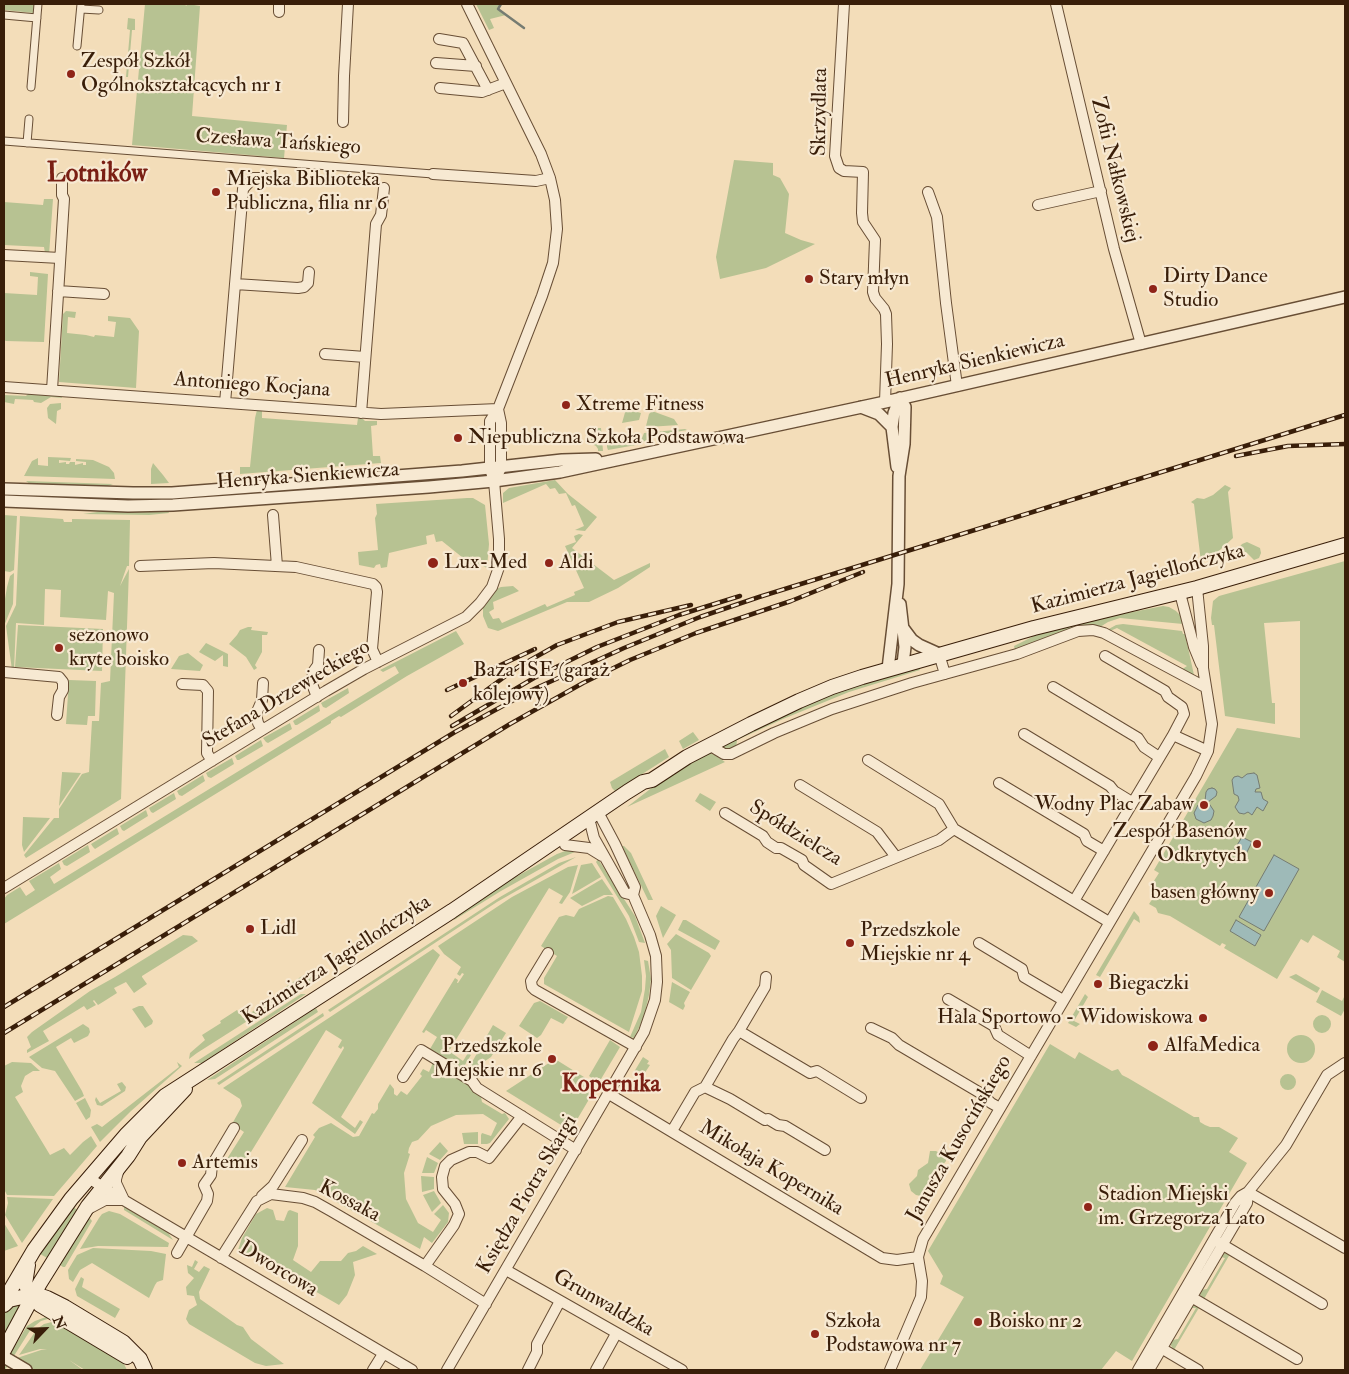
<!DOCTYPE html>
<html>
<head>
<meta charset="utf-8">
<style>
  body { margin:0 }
  #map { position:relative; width:1349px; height:1374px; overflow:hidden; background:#f3ddb9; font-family:"IM FELL Double Pica",serif }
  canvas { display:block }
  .frame { position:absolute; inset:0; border:5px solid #391e09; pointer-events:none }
  .north { position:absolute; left:20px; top:1304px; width:50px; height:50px; -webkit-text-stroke:4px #f7e9d2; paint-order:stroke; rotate:66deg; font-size:14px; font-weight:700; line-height:20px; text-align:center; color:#391e09 }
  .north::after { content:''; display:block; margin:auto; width:18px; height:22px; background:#391e09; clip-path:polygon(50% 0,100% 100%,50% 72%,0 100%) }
</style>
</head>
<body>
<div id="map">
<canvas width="1349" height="1374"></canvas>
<div class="frame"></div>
<div class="north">N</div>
</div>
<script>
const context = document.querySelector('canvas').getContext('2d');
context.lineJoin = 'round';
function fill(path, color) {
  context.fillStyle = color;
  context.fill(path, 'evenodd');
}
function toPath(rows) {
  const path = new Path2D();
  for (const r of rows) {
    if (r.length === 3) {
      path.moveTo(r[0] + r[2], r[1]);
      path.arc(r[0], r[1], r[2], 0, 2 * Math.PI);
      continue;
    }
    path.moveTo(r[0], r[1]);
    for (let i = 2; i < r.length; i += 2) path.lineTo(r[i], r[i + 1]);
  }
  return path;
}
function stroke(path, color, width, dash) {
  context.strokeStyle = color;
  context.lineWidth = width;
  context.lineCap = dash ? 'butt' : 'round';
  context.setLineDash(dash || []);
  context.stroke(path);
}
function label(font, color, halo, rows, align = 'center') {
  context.font = font + ' "IM FELL Double Pica",serif';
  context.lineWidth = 4.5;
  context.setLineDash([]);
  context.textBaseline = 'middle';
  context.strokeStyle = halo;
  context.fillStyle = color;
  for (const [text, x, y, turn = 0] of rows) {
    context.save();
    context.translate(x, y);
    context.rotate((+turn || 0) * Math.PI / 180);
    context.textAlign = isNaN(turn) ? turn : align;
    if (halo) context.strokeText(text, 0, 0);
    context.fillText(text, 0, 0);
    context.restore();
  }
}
fill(toPath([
  [4,4,35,5,34,13,4,10],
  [145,4,185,4,186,6,188,4,200,6,192,116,287,125,284,158,132,145],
  [476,4,500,4,497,9,506,15,490,19,494,28,489,30],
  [128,18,135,19,135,30,132,30,128,77,126,77,130,30,127,29],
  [734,160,773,163,773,175,780,178,789,194,785,233,801,240,815,244,766,268,720,279,716,257],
  [44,199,53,199,49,255,45,253,44,247,4,245,4,202,43,205],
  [30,272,48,274,44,342,6,341,4,340,4,293,37,295,38,277,30,276],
  [66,311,76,312,75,318,68,317,67,333,86,335,94,337,95,335,114,337,116,322,108,321,108,316,130,318,139,331,136,388,59,382,63,314],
  [28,394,61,395,62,398,51,397,41,403,34,402,33,400,15,399,14,404,4,402,4,395,26,396],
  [61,403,61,409,57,411,56,424,48,418,47,408,50,404],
  [626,409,641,413,639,420,622,423],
  [257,410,262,410,262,418,357,425,358,418,362,418,365,421,377,421,377,425,371,426,373,456,380,456,381,463,240,474,240,467,250,467,255,418],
  [652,411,674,419,678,425,648,427,646,426,649,414],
  [598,428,601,428,603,451,595,451,598,451,598,449,596,446,590,443,594,429],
  [685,429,687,430,659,435,636,445,608,450,607,447,607,441,642,438,644,433],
  [48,457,71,458,70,461,59,460,59,463,66,462,66,464,69,464,70,462,75,462,75,465,83,463,83,465,86,465,86,462,76,461,76,459,93,460,109,467,114,473,115,479,24,476,32,461,38,458,38,465,48,466],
  [153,463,163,475,169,483,151,484,151,469],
  [555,480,568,494,597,517,585,531,575,530,584,526,575,505,572,506,566,493,559,494,555,488,550,489,546,484,503,503,503,493,509,488],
  [26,481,113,484,105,487,30,484],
  [1225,485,1231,488,1228,492,1233,538,1209,560,1201,562,1194,504,1191,502,1197,498,1204,499,1213,495],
  [467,498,473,498,485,505,489,544,487,568,481,565,478,570,442,541,436,542,434,534,426,536,427,544,389,553,387,567,381,568,380,564,376,565,374,568,359,565,358,552,378,550,375,518,377,514,376,504],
  [104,511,168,511,169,513,149,515,83,514],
  [4,515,17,516,14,570,10,572,4,571],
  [20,516,63,519,64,522,72,522,72,519,130,520,129,566,127,566,120,586,129,569,121,799,26,858,24,855,54,818,59,818,59,809,82,774,89,772,92,721,99,721,101,683,110,681,114,593,108,591,106,620,60,617,61,590,45,589,44,625,16,623,14,670,12,670,6,626,16,605],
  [579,534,583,535,572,548,614,580,650,563,650,567,618,588,589,602,567,602,498,631,488,628,483,616,483,608,496,589,501,587,513,586,519,591,493,602,494,609,489,612,493,619,499,618,502,623,545,604,547,607,575,595,574,592,584,588,565,546,576,542,574,536],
  [1247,542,1260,548,1261,553,1259,558,1254,560,1247,553,1238,549,1242,544],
  [1345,561,1345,962,1337,957,1340,951,1313,935,1308,943,1301,939,1277,979,1224,948,1226,945,1222,943,1220,946,1170,916,1158,913,1156,908,1149,904,1157,892,1150,887,1159,873,1154,870,1237,728,1300,738,1300,621,1264,623,1272,703,1275,703,1275,724,1225,716,1214,625,1212,625,1211,618,1213,601,1219,596],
  [14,573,13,604,4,626,4,605,7,587,10,576],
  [1163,606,1169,607,1176,611,1180,615,1183,624,1120,618,1108,622,1100,627,1015,650,1014,646,1036,635,1087,621],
  [1123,624,1182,631,1183,634,1185,634,1194,675,1181,670,1187,666,1117,628,1110,631,1107,630,1116,625],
  [18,625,103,629,102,671,15,667],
  [248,627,252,627,251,630,268,632,267,635,262,635,262,652,255,665,257,668,254,670,246,657,229,644,237,635,240,630],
  [456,631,464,644,407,676,341,717,339,716,331,721,331,723,4,924,4,899,7,895,20,887,26,896,35,890,29,881,59,863,61,869,50,877,54,884,399,673,395,666,383,672,380,670],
  [206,643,228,654,228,667,223,666,223,655,215,661,199,652],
  [188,653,203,665,200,671,171,669,179,656],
  [919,667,920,670,849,692,783,719,737,740,736,748,730,751,725,750,724,747,724,745,795,710,820,699,862,684],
  [69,680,96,681,95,716,88,716,87,725,66,724],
  [348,688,349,693,326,708,323,707,321,703],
  [319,705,320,711,297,725,295,725,293,721],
  [290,723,292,729,268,743,266,742,263,738],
  [693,732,699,740,683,749,679,741],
  [261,740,263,746,239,760,237,760,235,756],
  [665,749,669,757,628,783,618,794,612,788,610,782],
  [709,753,715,755,725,762,627,807,667,776],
  [232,758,234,764,211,778,208,777,206,773],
  [62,772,81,773,59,806,62,773],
  [203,775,205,781,182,796,179,795,177,791],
  [174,793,176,799,153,813,151,812,149,808],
  [700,793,716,802,710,811,695,801],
  [146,810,148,816,124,831,122,830,120,826],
  [23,817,50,818,24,852,22,845],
  [117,828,119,834,95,849,93,847,91,844],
  [88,845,90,852,67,866,64,865,62,861],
  [622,846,624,846,631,853,653,900,648,900],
  [568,850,576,850,575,852,558,859,501,891,454,920,456,915,503,884,557,854],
  [576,857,497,902,330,1012,328,1010,500,897,559,863],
  [598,859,635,916,645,943,639,942,629,916,596,862],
  [592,863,601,877,572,894,581,865],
  [578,865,570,892,562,904,559,903,563,896,549,888,449,1051,463,1061,468,1053,471,1055,463,1068,430,1049,437,1037,426,1030,424,1033,422,1032,455,978,458,980,457,983,458,983,464,974,462,973,460,976,457,974,461,967,444,954,438,946,512,897,568,867],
  [602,879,613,895,604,895,582,906,570,898],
  [608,896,613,897,626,919,634,937,639,952,642,976,642,991,629,1032,544,984,544,978,557,956,541,946,559,917,566,915,574,917,579,909],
  [661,906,676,915,663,938,656,916],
  [1134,911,1139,917,1140,923,1134,919,1100,977,1096,975],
  [683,920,686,920,720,941,715,950,678,930],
  [676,934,709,953,711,956,691,990,672,978,671,950,667,944],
  [183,935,192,936,198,941,142,976,142,977,147,984,134,993,126,982,114,988,117,993,106,1000,98,1005,94,1000,93,1001,96,1005,87,1010,84,1006,43,1031,49,1041,27,1053,27,1050,31,1047,27,1037,32,1032,90,991,115,977],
  [433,949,440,955,341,1117,355,1128,360,1120,363,1122,355,1134,312,1103,344,1048,343,1046,341,1049,338,1047,342,1040,326,1030,243,1165,229,1168,225,1162,244,1132,232,1124,242,1106,240,1099,223,1088],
  [644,960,648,961,651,979,649,995,644,1017,634,1038,630,1037,641,1012,645,989,646,976],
  [314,968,319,977,298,989,284,988],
  [1296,974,1320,988,1317,993,1289,977],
  [672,982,690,992,684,1003,685,1006,683,1010,669,1002],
  [1322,990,1342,1001,1345,995,1345,1009,1341,1016,1316,1002],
  [280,991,293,992,197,1053,189,1059,190,1053,205,1040,202,1035,221,1023,220,1021,237,1010,243,1018,280,993],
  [301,994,306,994,202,1063,194,1063],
  [1085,994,1088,997,1074,1021,1080,1024,1076,1027,1068,1023],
  [540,1001,568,1017,563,1024,551,1018,541,1035,537,1038,519,1026,534,1003],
  [139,1006,143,1006,153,1021,152,1024,145,1028,132,1009],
  [316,1008,318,1012,215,1079,207,1080],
  [323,1013,324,1016,219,1085,217,1083],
  [1322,1024,9],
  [83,1024,89,1028,90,1032,88,1036,74,1043,71,1038,56,1047,82,1091,84,1096,75,1101,55,1071,42,1068,29,1057],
  [493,1025,506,1033,491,1057,469,1072,467,1071],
  [1301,1049,14],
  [610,1040,620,1047,575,1123,561,1125,506,1091,555,1059,592,1082,593,1079,589,1076],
  [1050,1044,1075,1059,1079,1052,1112,1071,1118,1069,1122,1075,1128,1078,1194,1117,1199,1117,1200,1122,1205,1125,1210,1127,1219,1127,1238,1138,1229,1152,1247,1163,1132,1361,1116,1351,1101,1370,920,1370,964,1297,940,1284,943,1276,928,1251],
  [643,1057,649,1061,647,1064,650,1065,642,1077,634,1072],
  [12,1062,31,1063,40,1071,33,1071,25,1076,21,1086,23,1092,15,1097,50,1155,64,1148,70,1155,83,1142,91,1136,97,1146,54,1196,7,1195,4,1189,4,1133,5,1131,4,1129,4,1066],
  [177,1062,182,1066,131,1111,100,1142,91,1127,97,1124,102,1127,179,1067],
  [432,1062,470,1084,481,1097,482,1102,502,1114,505,1113,509,1119,490,1143,487,1144,481,1144,481,1135,482,1133,491,1136,497,1123,483,1114,456,1115,431,1126,418,1140,412,1142,409,1148,408,1153,410,1154,404,1173,406,1199,418,1223,433,1232,441,1220,434,1214,443,1205,449,1213,448,1222,432,1243,424,1237,420,1249,315,1190,285,1187,315,1137,313,1135,319,1128,331,1123,353,1137,359,1136,372,1113,374,1114,378,1109,378,1104,390,1084,394,1089,394,1094,397,1096,401,1091,407,1095,422,1076,420,1074,423,1069,429,1072,432,1065],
  [1288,1082,8],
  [122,1082,126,1087,125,1091,102,1106,97,1105,95,1100,96,1097,100,1103,121,1091,117,1084],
  [85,1098,91,1110,90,1117,86,1120,76,1103],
  [478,1132,478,1144,464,1144,462,1133],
  [440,1142,448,1151,440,1160,429,1154],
  [930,1151,936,1151,946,1157,946,1161,938,1171,934,1189,928,1194,921,1196,916,1195,911,1191,909,1184,917,1176,918,1170,928,1163],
  [427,1157,438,1163,434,1173,422,1173],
  [421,1176,434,1177,434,1189,422,1192],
  [434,1191,441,1203,432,1212,423,1195],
  [7,1197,53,1199,22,1243,5,1215,8,1203],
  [72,1206,80,1212,51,1260,40,1254],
  [124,1206,167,1231,173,1240,124,1210],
  [267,1208,273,1210,276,1220,284,1221,288,1211,290,1210,298,1213,298,1246,293,1260,311,1272,320,1261,341,1261,348,1253,356,1251,363,1246,377,1254,353,1262,355,1275,347,1295,339,1305,266,1263,238,1250,242,1238,256,1214],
  [109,1211,120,1214,169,1243,168,1247,98,1246,80,1249,99,1218,102,1214],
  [89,1217,92,1221,65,1267,63,1267,60,1265],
  [4,1223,18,1246,4,1251],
  [93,1248,151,1251,166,1254,163,1280,157,1282,155,1285,149,1298,92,1263,80,1270,73,1282,69,1279,68,1270,77,1255],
  [1223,1253,1230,1254,1204,1299,1199,1294,1201,1290,1207,1289,1225,1258,1221,1257],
  [195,1260,198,1262,194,1269,199,1272,204,1266,210,1269,199,1292,200,1299,237,1325,243,1327,251,1339,284,1364,266,1366,255,1363,189,1324,186,1319,189,1310,197,1305,194,1296,187,1295,186,1287,194,1278,188,1273,187,1265,192,1267],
  [81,1277,84,1279,82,1287,120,1309,115,1318,77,1296,75,1289],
  [22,1303,4,1341,4,1310,9,1306],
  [1195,1305,1200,1306,1174,1350,1170,1344,1172,1340,1178,1339,1196,1308,1190,1308,1191,1306],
  [46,1317,51,1318,41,1321,31,1329,5,1370,4,1370,4,1364,27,1326,35,1321],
  [52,1322,60,1325,118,1360,124,1364,127,1370,85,1370,69,1360,83,1370,10,1370,17,1358,41,1350,47,1350,40,1349,19,1355,37,1329,44,1324]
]), '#b7c292');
const water = toPath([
  [1254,773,1257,775,1260,788,1256,789,1255,792,1261,792,1263,799,1268,802,1263,811,1257,807,1252,815,1248,812,1244,814,1239,813,1235,807,1239,800,1238,796,1234,794,1232,780,1234,777,1238,776,1242,778,1247,774,1254,773],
  [1212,788,1215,789,1217,792,1216,796,1208,802,1214,811,1213,816,1211,820,1204,823,1196,819,1194,813,1198,805,1205,801,1206,792,1208,789,1212,788],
  [1242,837,1252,842,1244,858,1233,852,1242,837],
  [1274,855,1299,869,1264,931,1239,917,1274,855],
  [1236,920,1261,935,1255,946,1230,931,1236,920]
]);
fill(water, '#9ebab8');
stroke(water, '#767c72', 1);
stroke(toPath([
  [501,4,498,9,524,28]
]), '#767c72', 2.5);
const pedestrian = toPath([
  [81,9,99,10],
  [4,15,37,18],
  [77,46,81,4],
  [31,87,38,4],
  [4,141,433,174],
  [27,143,29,119]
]);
const minor = toPath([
  [844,4,835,156,839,168,844,171,863,172,862,213,863,222,875,240,873,292,875,298,884,309,886,314,887,344,885,402],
  [1056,4,1114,249,1141,344],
  [279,12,279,4],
  [439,39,463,43,488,90],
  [436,63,476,66],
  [440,88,482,92,506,83],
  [343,122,344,76,348,4],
  [433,174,536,181,550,178],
  [928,192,937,217,946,303,957,386],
  [1038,205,1101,191],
  [4,255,60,258],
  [235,284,298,288,304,287,308,283,309,272],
  [58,291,104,294],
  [325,354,365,357],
  [4,387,381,414,498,409],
  [52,390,64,199,62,195,62,178],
  [225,403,243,189,253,178,264,178],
  [361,413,376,224,381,215,384,188],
  [498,474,501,468,501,423,498,409],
  [273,515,277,566],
  [140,566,214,563,296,567,373,584,376,587,377,592,372,649,378,662],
  [1180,593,1194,647,1201,664],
  [939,654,945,674],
  [1105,656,1165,691,1168,697,1182,707,1184,714,1173,735],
  [4,672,59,677,63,682,63,690,59,697,57,715],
  [182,684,203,685,208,691,207,753,212,761],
  [1053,687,1138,738,1144,747,1159,757],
  [317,697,312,684,313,672,318,665,319,650],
  [262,730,258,723,256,714,262,700,263,683],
  [1024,734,1110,786,1114,791,1132,802],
  [709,745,724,754,731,754,774,733,832,709,912,683,1017,654,1078,631,1093,630,1104,633,1205,687],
  [868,760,939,804,954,829,1109,922],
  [999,783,1084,834,1087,841,1104,851],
  [800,785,877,832,896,857],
  [725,813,763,836,767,842,776,848,781,848,802,860,804,865,831,884,939,840,954,829],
  [589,818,594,838,625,893,633,895],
  [565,845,589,848,602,856],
  [4,888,326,691,364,669,466,617,480,603,492,587,499,567,499,539,494,481,490,469,490,421,498,409,542,296,553,263,557,229,555,200,550,178,541,154,467,4],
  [1074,901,1173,735,1208,751],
  [979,943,1022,969,1024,977,1063,1000],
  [548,953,531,981,532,987,535,990,636,1047],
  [948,999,994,1026,998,1035,1031,1056],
  [871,1028,892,1038,899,1045,982,1094,991,1103,1000,1108],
  [739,1031,765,987,766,977],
  [403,1077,421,1050,472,1081,477,1088,576,1150],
  [609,1094,882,1258,897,1260,918,1257],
  [672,1131,695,1092,705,1087],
  [825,1150,785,1126,778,1125,768,1119,765,1120,730,1099,705,1087,733,1039,739,1031,810,1073,817,1071,861,1098],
  [119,1169,116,1179,116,1183,124,1200],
  [89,1178,110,1192,412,1370],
  [1248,1192,1345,1248],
  [262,1196,273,1186,302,1140],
  [90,1208,105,1200,121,1200],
  [1218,1242,1322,1304],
  [177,1253,207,1201,208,1194,204,1185,211,1175,212,1165,234,1128],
  [221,1258,257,1201,271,1194,303,1198,315,1202,331,1211,425,1266,486,1304],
  [425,1266,454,1225,459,1214,455,1204,443,1189,442,1177,445,1166,451,1160,469,1152,477,1152,489,1158,522,1116],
  [506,1270,682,1370],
  [1186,1294,1297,1359],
  [1156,1345,1198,1370],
  [373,1370,383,1354],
  [447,1370,644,1032,655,1000,657,982,656,956,650,935,633,895,635,887,615,844,598,812],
  [528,1370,537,1352,537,1344,560,1301],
  [596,1370,616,1334],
  [890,1370,921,1297,922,1281,918,1257,923,1239,1196,776,1208,751,1212,724,1203,668,1203,646,1197,588],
  [1138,1370,1235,1203,1241,1196,1248,1192],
  [1149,1370,1247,1203,1248,1192,1286,1145,1327,1075,1345,1063]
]);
const tertiary = toPath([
  [861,407,879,414,892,427],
  [897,467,892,427,894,413,900,398],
  [4,489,133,493,172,493,462,471,562,460,596,459],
  [4,501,128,506,173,505,429,487,494,481,560,472,885,402,1345,297],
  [900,604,905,647,903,664],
  [903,628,912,640,919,645,939,654],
  [888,669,898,584,899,476,904,444,905,407,900,398],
  [4,1357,26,1370]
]);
const secondary = toPath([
  [28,1265,25,1284,33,1296,40,1305,127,1357],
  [4,1301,34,1250,71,1199,126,1135,165,1096,452,911,627,792,643,782,652,780,687,757,751,724,799,701,832,687,862,677,1034,628,1197,588,1345,545],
  [4,1305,9,1300,22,1297,41,1296,47,1298,65,1307,123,1342,140,1359,145,1370],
  [4,1350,40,1283,88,1206,128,1156,140,1137,185,1089]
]);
stroke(pedestrian, '#684e35', 9);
stroke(minor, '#684e35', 12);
stroke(tertiary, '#684e35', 14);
stroke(secondary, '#391e09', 16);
stroke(pedestrian, '#f7e9d2', 7);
stroke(minor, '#f7e9d2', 10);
stroke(tertiary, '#f7e9d2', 11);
stroke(secondary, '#f7e9d2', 14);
const rail = toPath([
  [1236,456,1288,446,1345,444],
  [447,690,535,649],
  [451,716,518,667,557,645,618,622,691,605],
  [452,726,534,678,597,647,679,615,740,596],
  [4,1007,455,732,532,690,624,648,700,617,759,597,1345,415],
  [4,1033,510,724,583,683,630,660,696,633,791,601,863,572]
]);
stroke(rail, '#391e09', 4.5);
stroke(rail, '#f7e9d2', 2.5, [8]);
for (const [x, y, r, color] of [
  [71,74,5,"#8f2418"],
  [216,192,5,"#8f2418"],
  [809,279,5,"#8f2418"],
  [1153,289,5,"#8f2418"],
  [566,405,5,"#8f2418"],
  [458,438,5,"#8f2418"],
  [433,563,6,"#8f2418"],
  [549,563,5,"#8f2418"],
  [59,648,5,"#8f2418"],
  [463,683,5,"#8f2418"],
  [1204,805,5,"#8f2418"],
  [1257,844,5,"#8f2418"],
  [1269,893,5,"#8f2418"],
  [250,929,5,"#8f2418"],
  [850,943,5,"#8f2418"],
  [1098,984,5,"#8f2418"],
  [1203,1018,5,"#8f2418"],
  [1153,1046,6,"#8f2418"],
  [552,1059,5,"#8f2418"],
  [182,1163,5,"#8f2418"],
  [1088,1207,5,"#8f2418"],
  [978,1322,5,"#8f2418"],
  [815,1334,5,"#8f2418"]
]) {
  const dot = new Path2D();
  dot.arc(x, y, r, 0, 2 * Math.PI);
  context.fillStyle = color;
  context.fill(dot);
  stroke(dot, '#f7e9d2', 2);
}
label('21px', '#391e09', '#f7e9d2', [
  ["Zespół Szkół",81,62],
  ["Ogólnokształcących nr 1",81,86],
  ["Miejska Biblioteka",226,180],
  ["Publiczna, filia nr 6",226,204],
  ["Dirty Dance",1163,277],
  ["Studio",1163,301],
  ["Stary młyn",819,279],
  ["Xtreme Fitness",576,405],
  ["Niepubliczna Szkoła Podstawowa",468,438],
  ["Lux-Med",444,563],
  ["Aldi",559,563],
  ["sezonowo",69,636],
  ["kryte boisko",69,660],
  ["Baza ISE (garaż",473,671],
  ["kolejowy)",473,695],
  ["Wodny Plac Zabaw",1194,805,"right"],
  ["Zespół Basenów",1247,832,"right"],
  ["Odkrytych",1247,856,"right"],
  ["basen główny",1259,893,"right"],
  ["Lidl",260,929],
  ["Przedszkole",860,931],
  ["Miejskie nr 4",860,955],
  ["Biegaczki",1108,984],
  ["Hala Sportowo - Widowiskowa",1193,1018,"right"],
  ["AlfaMedica",1164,1046],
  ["Przedszkole",542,1047,"right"],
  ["Miejskie nr 6",542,1071,"right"],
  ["Artemis",192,1163],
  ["Stadion Miejski",1098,1195],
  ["im. Grzegorza Lato",1098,1219],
  ["Szkoła",825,1322],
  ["Podstawowa nr 7",825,1346],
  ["Boisko nr 2",988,1322]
], 'left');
label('21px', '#391e09', '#f7e9d2', [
  ["Skrzydlata",821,112,-89],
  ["Czesława Tańskiego",278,143,4],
  ["Zofii Nałkowskiej",1114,170,76],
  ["Henryka Sienkiewicza",975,362,-13],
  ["Antoniego Kocjana",252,386,4],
  ["Henryka Sienkiewicza",308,477,-4],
  ["Kazimierza Jagiellończyka",1138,580,-15],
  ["Stefana Drzewieckiego",287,695,-31],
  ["Spółdzielcza",795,834,32],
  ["Kazimierza Jagiellończyka",337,961,-33],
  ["Janusza Kusocińskiego",960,1139,-60],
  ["Mikołaja Kopernika",771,1169,31],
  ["Księdza Piotra Skargi",528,1195,-60],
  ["Kossaka",349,1202,28],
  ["Dworcowa",278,1270,31],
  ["Grunwaldzka",603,1304,30]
]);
label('bold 24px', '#7a1f14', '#f7e9d2', [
  ["Kopernika",611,1086]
]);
label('bold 26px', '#7a1f14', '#f7e9d2', [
  ["Lotników",97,175]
]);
</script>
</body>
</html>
